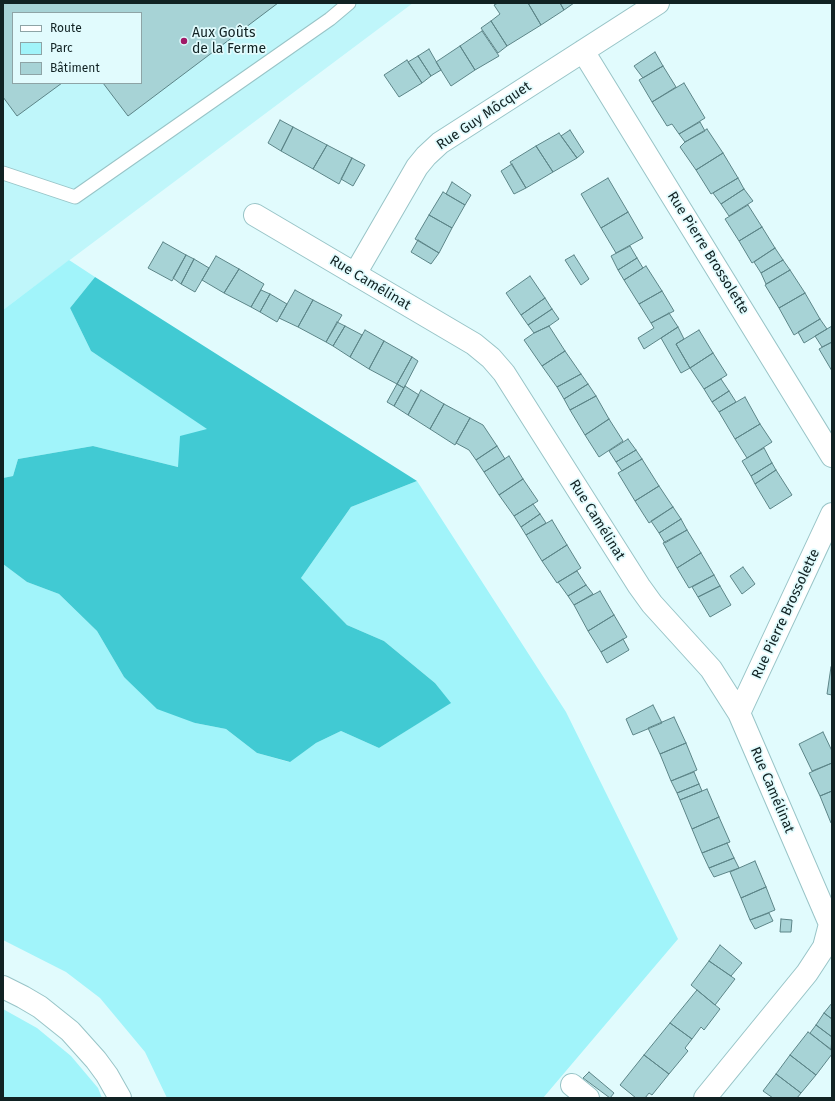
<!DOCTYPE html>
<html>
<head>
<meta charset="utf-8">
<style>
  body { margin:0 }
  #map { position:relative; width:835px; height:1101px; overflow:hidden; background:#e1fbfd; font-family:"Fira Sans",sans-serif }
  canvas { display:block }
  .frame { position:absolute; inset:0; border:4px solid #112223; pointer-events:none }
  .legend { position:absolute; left:12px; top:12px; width:130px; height:72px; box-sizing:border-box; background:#e1fbfd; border:1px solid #8ea4a6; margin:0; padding:5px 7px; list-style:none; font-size:12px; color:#112223 }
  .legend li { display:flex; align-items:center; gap:8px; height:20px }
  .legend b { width:20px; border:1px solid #8ea4a6 }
</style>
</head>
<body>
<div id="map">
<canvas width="835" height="1101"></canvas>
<div class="frame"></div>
<ul class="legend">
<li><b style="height:5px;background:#fff"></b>Route</li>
<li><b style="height:11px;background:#a1f4fa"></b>Parc</li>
<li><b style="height:11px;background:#a7d3d6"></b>Bâtiment</li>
</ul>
</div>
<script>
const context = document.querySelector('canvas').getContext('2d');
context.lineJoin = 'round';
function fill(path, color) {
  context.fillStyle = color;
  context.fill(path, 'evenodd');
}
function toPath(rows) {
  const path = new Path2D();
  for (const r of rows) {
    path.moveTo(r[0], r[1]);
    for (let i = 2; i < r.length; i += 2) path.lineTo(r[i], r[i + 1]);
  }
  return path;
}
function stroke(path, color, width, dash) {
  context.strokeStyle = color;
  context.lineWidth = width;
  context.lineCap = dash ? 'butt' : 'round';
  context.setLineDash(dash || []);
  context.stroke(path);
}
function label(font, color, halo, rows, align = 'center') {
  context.font = font + ' "Fira Sans",sans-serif';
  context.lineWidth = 3.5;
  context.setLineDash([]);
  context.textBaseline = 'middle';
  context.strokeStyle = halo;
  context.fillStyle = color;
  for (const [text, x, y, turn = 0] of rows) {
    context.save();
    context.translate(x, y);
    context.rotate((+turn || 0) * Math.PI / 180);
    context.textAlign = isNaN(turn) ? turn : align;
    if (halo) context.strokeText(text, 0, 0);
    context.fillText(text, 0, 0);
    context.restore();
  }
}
fill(toPath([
  [3,3,413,3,3,310],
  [13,13,141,13,141,83,13,83]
]), '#bff6fa');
fill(toPath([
  [69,260,95,277,70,308,91,351,208,429,178,467,93,446,18,459,13,476,3,478,3,310],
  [417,481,566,712,678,939,543,1098,167,1098,145,1052,100,998,66,972,3,940,3,564,27,582,59,594,97,631,124,677,195,723,226,729,257,753,289,762,316,743,341,731,379,748,450,703,435,683,384,641,347,625,301,578,351,507],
  [3,1009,37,1028,71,1056,98,1088,102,1098,3,1098]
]), '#a1f4fa');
fill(toPath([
  [95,277,417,481,351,507,301,578,347,625,384,641,435,683,451,703,379,748,341,731,316,743,290,762,257,753,226,729,195,723,157,709,124,677,97,631,59,594,27,582,3,564,3,478,13,476,18,459,93,446,178,467,180,436,207,429,91,351,70,308]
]), '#41cad3');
const building = toPath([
  [3,3,278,3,128,116,103,83,141,83,141,13,13,13,13,83,62,83,17,116,3,97,3,3],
  [498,3,528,3,541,25,507,46,491,21,500,14,494,5,498,3],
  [528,3,560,3,564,10,541,25,528,3],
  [560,3,574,3,564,10,560,3],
  [491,21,507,46,498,53,481,28,491,21],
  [482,31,499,56,475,70,460,46,482,31],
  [460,46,475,70,451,86,436,62,460,46],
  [429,49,441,70,431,76,418,56,429,49],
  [655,52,663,66,643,78,634,66,655,52],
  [418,56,431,76,422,83,408,62,418,56],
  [407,60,422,83,399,97,384,75,407,60],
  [663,66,676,87,652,102,639,80,663,66],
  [684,83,705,118,679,134,672,124,667,126,652,102,684,83],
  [280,120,293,127,281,151,268,143,280,120],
  [700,122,705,131,685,142,679,134,700,122],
  [293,127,327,145,313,169,281,151,293,127],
  [707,129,723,153,696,170,680,147,685,142,707,129],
  [570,130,584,152,577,158,561,136,570,130],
  [559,133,577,158,553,172,536,146,559,133],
  [327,145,352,158,339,184,313,169,327,145],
  [536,146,553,172,526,188,510,162,536,146],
  [723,153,738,178,711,194,696,170,723,153],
  [352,158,365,165,353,186,341,179,352,158],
  [512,164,526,188,514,194,501,171,512,164],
  [608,178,628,212,601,228,581,194,608,178],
  [738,178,744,189,721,204,713,193,738,178],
  [452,182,471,195,465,205,446,194,452,182],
  [744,189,753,201,729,216,721,204,744,189],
  [443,192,465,205,452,228,429,215,443,192],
  [748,205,762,227,739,241,725,219,748,205],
  [628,212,643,238,616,253,601,228,628,212],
  [429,215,452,228,439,253,415,239,429,215],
  [762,227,775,248,752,263,739,241,762,227],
  [418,240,439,253,431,264,411,252,418,240],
  [163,242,186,255,172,281,148,268,163,242],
  [630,246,637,258,618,270,611,256,630,246],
  [775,248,783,260,761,273,754,262,775,248],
  [186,255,194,259,181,284,173,278,186,255],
  [574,255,589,279,581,285,565,260,574,255],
  [216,256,239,269,224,293,202,280,216,256],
  [637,258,643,268,624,280,618,270,637,258],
  [194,259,209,268,195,292,181,284,194,259],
  [783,260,790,270,766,284,761,273,783,260],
  [646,266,662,291,639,304,624,280,646,266],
  [239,269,264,284,251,307,224,293,239,269],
  [790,270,805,293,779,308,765,285,790,270],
  [530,276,545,298,521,315,506,293,530,276],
  [261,290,270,294,260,312,251,307,261,290],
  [295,290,313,300,298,327,279,318,295,290],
  [662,291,674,311,651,323,639,304,662,291],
  [805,293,820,319,794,335,779,308,805,293],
  [270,294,287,304,277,322,260,312,270,294],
  [545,298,552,309,528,325,521,315,545,298],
  [313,300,342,315,326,342,298,327,313,300],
  [552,309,559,319,549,326,534,333,528,325,552,309],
  [669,313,678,327,644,349,638,338,654,328,651,323,669,313],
  [820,319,827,329,804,343,798,332,820,319],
  [337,322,345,326,333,346,326,342,337,322],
  [345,326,362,335,350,357,333,346,345,326],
  [549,326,565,351,542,366,524,340,534,333,549,326],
  [832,326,832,342,822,347,815,336,832,326],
  [678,327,684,339,676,344,690,368,681,373,661,338,678,327],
  [365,330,384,341,369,369,350,357,365,330],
  [699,330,713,353,690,368,676,344,699,330],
  [384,341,412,357,397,384,369,369,384,341],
  [832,342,832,371,819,349,832,342],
  [565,351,581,374,557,387,542,366,565,351],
  [713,353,727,375,704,389,690,368,713,353],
  [412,357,418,361,404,388,397,384,412,357],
  [581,374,588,384,564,399,557,387,581,374],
  [721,379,729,391,712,402,704,389,721,379],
  [397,384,404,388,394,406,387,402,397,384],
  [588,384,596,396,570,410,564,399,588,384],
  [405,386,419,395,408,415,394,406,405,386],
  [421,390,444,404,430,429,408,415,421,390],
  [729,391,736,402,719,412,712,402,729,391],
  [596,396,609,419,585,435,570,410,596,396],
  [745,397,760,424,735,439,719,412,745,397],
  [444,404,470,418,455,445,430,429,444,404],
  [470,418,483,425,497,446,476,460,469,450,456,443,470,418],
  [609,419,623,441,599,457,585,435,609,419],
  [760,424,772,442,747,458,735,439,760,424],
  [628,439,636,450,616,462,609,451,628,439],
  [497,446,505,459,484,472,476,460,497,446],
  [764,448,772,463,751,476,742,461,764,448],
  [636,450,642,459,622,471,616,462,636,450],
  [509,456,523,479,499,495,484,472,509,456],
  [642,459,659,486,635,501,618,473,642,459],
  [772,463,776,470,755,484,751,476,772,463],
  [776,470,792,495,770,509,755,484,776,470],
  [523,479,538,501,514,516,499,495,523,479],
  [659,486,673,507,649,523,635,501,659,486],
  [533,504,540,514,521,527,514,516,533,504],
  [673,507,681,519,659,533,651,521,673,507],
  [540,514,546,523,526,535,521,527,540,514],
  [681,519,687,530,665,543,659,533,681,519],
  [552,520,567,545,542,561,526,535,552,520],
  [687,530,701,553,677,568,663,543,687,530],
  [567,545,581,568,557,583,542,561,567,545],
  [701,553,714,575,689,588,677,568,701,553],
  [743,567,755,584,742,594,730,576,743,567],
  [577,571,586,585,568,596,558,582,577,571],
  [714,575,720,586,698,597,692,587,714,575],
  [586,585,593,594,574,605,568,596,586,585],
  [720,586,731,605,710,617,698,597,720,586],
  [600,591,614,615,588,631,574,605,600,591],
  [614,615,627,637,601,652,588,631,614,615],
  [623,639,629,650,607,663,601,652,623,639],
  [831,667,832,667,832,695,827,694,831,667],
  [653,705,662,723,633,735,626,719,653,705],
  [674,717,686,743,660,754,648,728,674,717],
  [823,732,832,751,832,763,812,771,799,744,823,732],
  [686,743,697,770,671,781,660,754,686,743],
  [832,763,832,791,820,796,809,773,832,763],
  [694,772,699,784,677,793,671,781,694,772],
  [699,784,702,791,680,800,677,793,699,784],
  [707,789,719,817,692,829,680,800,707,789],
  [832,791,832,822,831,823,820,796,832,791],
  [719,817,730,842,702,853,692,829,719,817],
  [727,843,734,858,709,868,702,853,727,843],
  [734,858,739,868,714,877,709,868,734,858],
  [755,861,766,887,741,898,730,872,755,861],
  [766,887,775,910,750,920,741,898,766,887],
  [769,913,773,921,755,929,750,920,769,913],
  [781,919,792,920,791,932,780,932,781,919],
  [720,945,742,963,731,976,709,961,720,945],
  [709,961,735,979,715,1005,691,985,709,961],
  [697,990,720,1009,704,1030,701,1027,692,1039,670,1023,697,990],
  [832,1003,832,1019,824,1013,832,1003],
  [824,1013,832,1019,832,1037,816,1025,824,1013],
  [670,1023,692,1039,685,1048,688,1051,669,1074,644,1055,670,1023],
  [816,1025,832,1037,831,1050,810,1033,816,1025],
  [808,1032,832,1050,832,1054,816,1075,790,1055,808,1032],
  [644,1055,669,1074,652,1095,649,1093,645,1098,636,1098,620,1085,644,1055],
  [790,1055,816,1075,801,1093,776,1074,790,1055],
  [589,1072,614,1093,610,1098,583,1078,589,1072],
  [776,1074,801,1093,797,1098,773,1098,763,1091,776,1074]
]);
fill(building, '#a7d3d6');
stroke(building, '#5c8588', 1);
const service = toPath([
  [3,173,75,197,330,19,349,3]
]);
const minor = toPath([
  [583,51,832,456],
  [255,215,474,344,491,358,504,373,639,586,652,604,711,669,739,713,830,924],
  [355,274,417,167,426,156,440,143,658,3],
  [739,713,832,514],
  [572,1085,588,1098],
  [705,1098,807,973,824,947,830,924,832,923]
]);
const primary = toPath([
  [3,987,23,997,40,1007,70,1031,96,1060,107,1075,120,1098]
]);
stroke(service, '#98c4c7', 15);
stroke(minor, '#98c4c7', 24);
stroke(primary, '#98c4c7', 24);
stroke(service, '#fff', 13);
stroke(minor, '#fff', 22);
stroke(primary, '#fff', 22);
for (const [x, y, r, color] of [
  [184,41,4,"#a01967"]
]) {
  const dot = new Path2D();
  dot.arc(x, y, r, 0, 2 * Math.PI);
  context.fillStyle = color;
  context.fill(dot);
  stroke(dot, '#e1fbfd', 1.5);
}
label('14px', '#112223', '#e1fbfd', [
  ["Aux Goûts",192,33],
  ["de la Ferme",192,49]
], 'left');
label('14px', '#112223', '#e1fbfd', [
  ["Rue Guy Môcquet",484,116,-34],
  ["Rue Pierre Brossolette",708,253,58],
  ["Rue Camélinat",370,283,31],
  ["Rue Camélinat",597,520,58],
  ["Rue Pierre Brossolette",786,614,-65],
  ["Rue Camélinat",772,790,67]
]);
</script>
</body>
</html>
